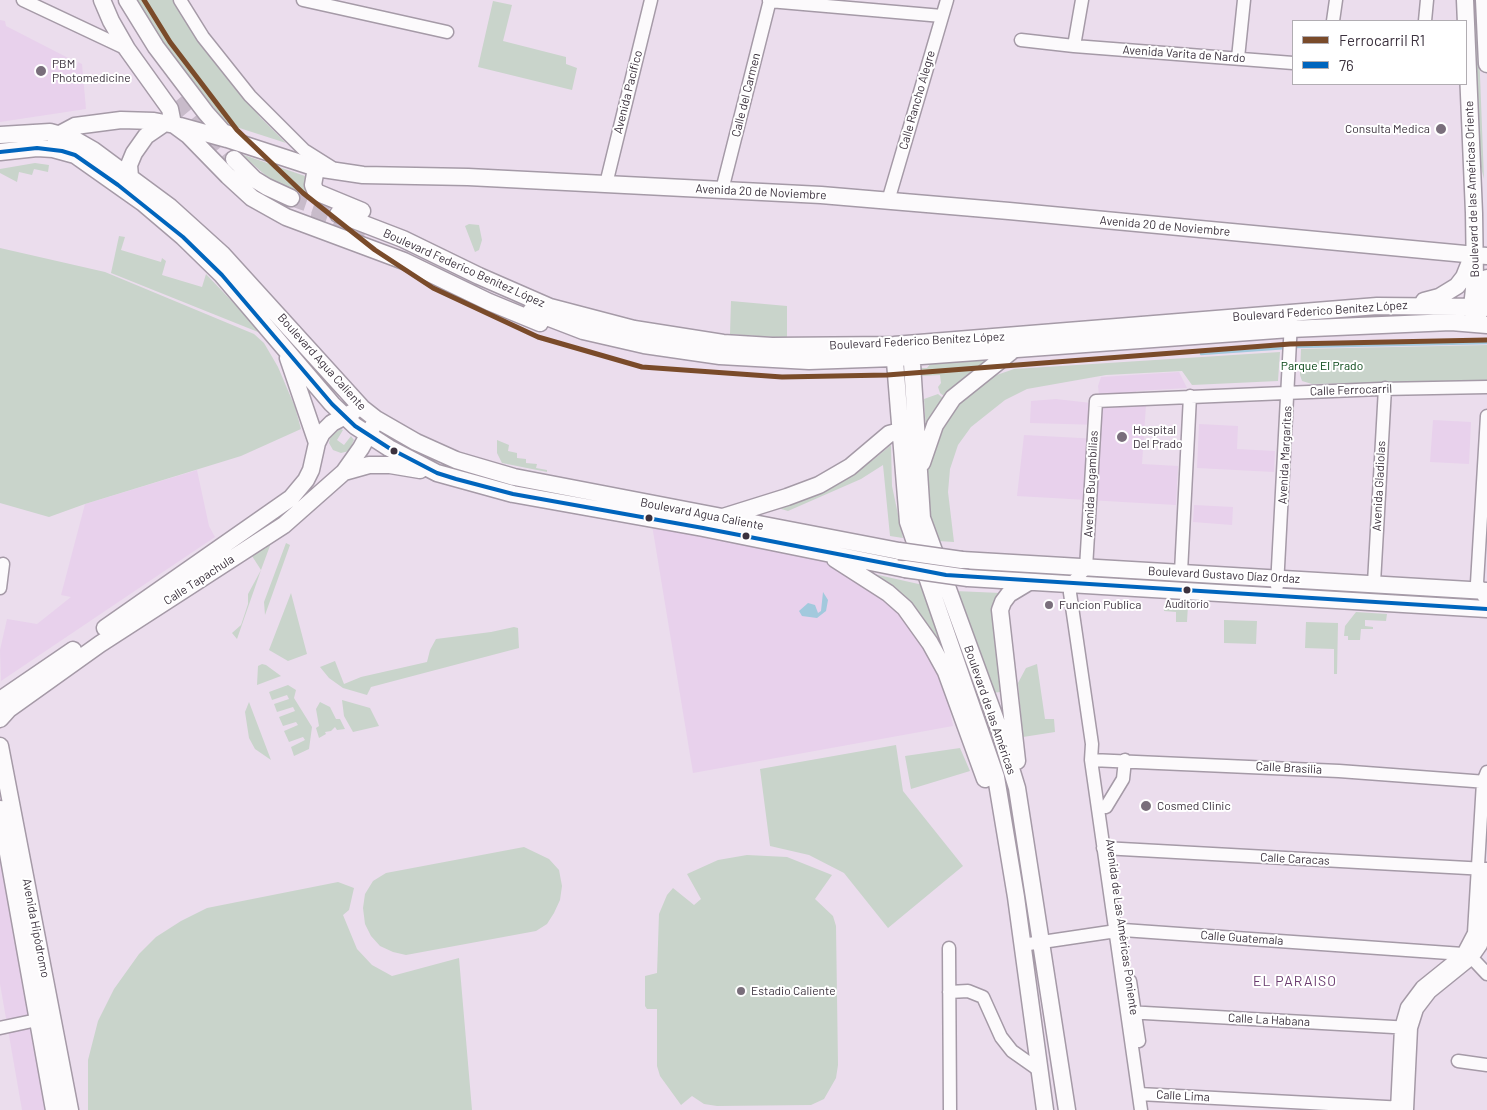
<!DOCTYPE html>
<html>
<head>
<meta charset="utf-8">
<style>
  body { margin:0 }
  #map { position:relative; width:1487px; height:1110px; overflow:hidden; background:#ebdded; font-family:Barlow,sans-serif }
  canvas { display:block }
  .legend { position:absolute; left:1292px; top:20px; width:175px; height:65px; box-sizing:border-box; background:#fff; border:1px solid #b1adb2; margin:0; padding:6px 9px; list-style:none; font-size:15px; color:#3c323e }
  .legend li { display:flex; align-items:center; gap:10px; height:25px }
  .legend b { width:25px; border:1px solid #b1adb2 }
</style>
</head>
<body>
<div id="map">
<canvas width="1487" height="1110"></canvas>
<ul class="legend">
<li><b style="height:6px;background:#7a4b2a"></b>Ferrocarril R1</li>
<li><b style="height:6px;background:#0065bd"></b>76</li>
</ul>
</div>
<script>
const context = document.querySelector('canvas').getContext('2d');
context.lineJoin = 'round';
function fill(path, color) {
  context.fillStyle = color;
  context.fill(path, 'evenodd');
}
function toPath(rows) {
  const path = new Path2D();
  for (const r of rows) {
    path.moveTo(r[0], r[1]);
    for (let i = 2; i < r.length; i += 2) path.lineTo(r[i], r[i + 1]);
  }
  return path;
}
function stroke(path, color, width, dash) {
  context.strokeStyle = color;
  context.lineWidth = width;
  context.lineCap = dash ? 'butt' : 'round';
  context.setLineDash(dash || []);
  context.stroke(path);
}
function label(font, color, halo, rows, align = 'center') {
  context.font = font + ' Barlow,sans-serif';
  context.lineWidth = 4;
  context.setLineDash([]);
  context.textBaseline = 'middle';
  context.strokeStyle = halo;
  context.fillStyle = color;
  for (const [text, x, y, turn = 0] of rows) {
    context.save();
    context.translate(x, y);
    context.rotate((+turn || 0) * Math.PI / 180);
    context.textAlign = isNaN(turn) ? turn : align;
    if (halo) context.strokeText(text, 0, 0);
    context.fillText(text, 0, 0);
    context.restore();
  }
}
fill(toPath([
  [0,20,5,21,6,26,76,62,74,66,77,66,78,62,82,64,86,109,0,122],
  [1179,372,1187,388,1136,391,1138,405,1146,405,1142,464,1178,466,1176,505,1017,496,1024,435,1099,439,1100,425,1030,423,1031,401,1056,399,1100,404,1098,386,1101,377],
  [1433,420,1471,422,1469,464,1430,462],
  [1199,424,1238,426,1237,449,1275,451,1274,472,1197,468],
  [197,470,209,526,215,537,1,681,0,650,7,619,37,624,71,597,61,595,85,504],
  [1194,505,1233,507,1232,525,1193,522],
  [652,525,794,552,853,571,891,599,893,610,900,609,942,670,953,726,693,773],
  [0,855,49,1110,22,1110,0,984]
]), '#e8d1ec');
fill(toPath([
  [133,0,175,0,198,39,260,117,286,143,227,124,182,68,174,64],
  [493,1,512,5,503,41,566,57,566,64,577,68,572,90,478,67],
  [1472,9,1478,24,1484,179,1477,152],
  [241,154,305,176,317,199,272,181],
  [35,163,49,165,48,172,34,169,32,175,19,172,17,182,0,173,0,169],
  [469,224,479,225,482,240,479,250,475,252,465,226],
  [119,236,125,237,121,250,161,262,162,258,166,261,162,275,202,287,206,274,263,334,111,273],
  [0,248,105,272,254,334,264,343,278,367,295,407,301,429,241,456,85,504,49,517,0,503],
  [731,301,787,306,787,338,730,334],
  [1487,345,1487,381,1312,384,1302,381,1300,375,1301,349],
  [1280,352,1278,381,1192,385,1182,371,1106,375,1027,389,1005,400,971,427,958,445,950,469,948,492,954,542,938,541,931,519,924,471,945,416,988,378,1014,369],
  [994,359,945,397,940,393,938,387,941,383,940,375,920,376,919,368,927,368,930,364],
  [938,394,944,399,926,431,924,399],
  [341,429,343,430,337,440,344,445,351,436,354,440,349,451,341,453,333,450,329,443,331,435],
  [497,440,509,445,508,451,517,453,517,458,526,459,526,463,537,464,536,468,547,470,547,472,502,463,497,453],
  [891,445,892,486,903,538,890,536,883,465,861,479,788,511,778,508,846,476,873,460],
  [271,543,261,570,237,639,232,633,241,625,248,604,248,594,261,570,252,556],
  [286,543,290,545,265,615,264,602],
  [865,572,923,585,954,667,934,636],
  [955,591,1001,593,993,616,1000,692,993,693],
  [291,593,307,654,288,661,269,650],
  [1164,604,1188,605,1187,622,1176,622,1176,612,1164,611],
  [1356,612,1387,614,1386,621,1365,620,1365,626,1373,627,1373,629,1361,629,1360,640,1348,640,1348,636,1344,636,1345,626],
  [1224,620,1257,621,1256,644,1224,643],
  [1306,622,1338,623,1337,674,1334,674,1334,649,1305,648],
  [514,627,518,628,519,648,371,687,367,695,343,688,329,678,320,667,335,661,344,684,361,677,427,662,430,650,436,639,491,632],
  [262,664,266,665,281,676,257,685,258,666],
  [1037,664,1045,719,1054,719,1055,732,1023,737,1018,683,1026,668],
  [288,685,296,690,294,698,312,727,309,749,294,756,291,747,305,740,303,737,289,742,284,731,298,725,296,722,283,726,279,717,295,711,293,707,277,712,274,704,289,699,287,695,272,700,269,692],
  [342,700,370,708,379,726,353,732,344,716],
  [249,702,271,760,255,749,249,738,245,712],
  [320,702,330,707,336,719,340,719,345,729,337,730,335,727,331,731,325,732,326,734,319,738,316,728,319,726,316,709],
  [896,745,903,791,963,866,888,928,844,873,809,855,770,846,760,769],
  [960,748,970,771,911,789,905,756],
  [524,847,549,859,559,870,562,886,560,900,554,913,547,924,536,931,406,955,393,952,380,946,371,936,365,924,363,908,365,894,373,881,386,873],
  [747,855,787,857,832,875,815,899,833,916,836,926,838,1065,836,1078,824,1099,811,1105,717,1106,704,1104,692,1096,681,1105,660,1076,657,1066,657,1009,647,1009,645,1006,645,976,657,973,659,914,667,895,673,888,694,905,701,899,687,874,718,860],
  [338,882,354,888,349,910,343,915,357,949,372,965,392,976,459,958,472,1110,88,1110,88,1060,98,1021,114,989,139,954,156,937,181,921,207,908]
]), '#c9d4cb');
fill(toPath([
  [823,592,828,600,826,611,817,618,802,616,799,611,808,603,815,605,818,613,821,611]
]), '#a2c9dd');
stroke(toPath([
  [1294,347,1487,343],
  [1201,354,1286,348]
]), '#a2c9dd', 2.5);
stroke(toPath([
  [176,101,228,164],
  [291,198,329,211],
  [311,215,365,234]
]), '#c8bbca', 16, [16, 8]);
const minor = toPath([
  [23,0,127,49],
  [180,0,203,37,250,96,304,150,331,167],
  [303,0,447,32],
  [769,1,942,16],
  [1333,21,1336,0],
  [1425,21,1427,0],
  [1021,40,1074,46,1293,63],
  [1074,46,1082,0],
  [1238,58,1244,0],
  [606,184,651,0],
  [722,190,770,0],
  [888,201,947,0],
  [1181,572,1190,396],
  [1374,583,1385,388],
  [1277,586,1291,322],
  [0,588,3,564],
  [1484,597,1477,583,1487,416],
  [1091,760,1339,771,1487,782],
  [1106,807,1123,779,1125,760],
  [1103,848,1486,869],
  [1022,945,1123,930,1463,954,1472,958,1487,974],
  [949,948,950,1110],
  [1130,981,1139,1041],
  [949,992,968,991,983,997,1001,1037,1012,1051,1039,1070],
  [1127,1012,1411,1028],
  [0,1028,37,1020],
  [1458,1061,1487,1065],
  [1139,1094,1405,1108],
  [1141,1110,1091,760,1092,744,1070,593,1071,584,1086,568,1096,401,1380,389,1487,387],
  [1397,1110,1401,1028,1407,1007,1422,987,1463,954,1474,933,1483,782,1487,772],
  [1407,1110,1411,1028,1417,1009,1430,992,1472,958,1481,945,1485,924,1486,875]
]);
const major = toPath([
  [102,0,111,21,127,49,170,109,173,124,188,135,228,176,252,198,286,217,404,261,489,302,540,323],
  [127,0,156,47,206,113,223,132,233,136],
  [1465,0,1474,213,1475,280,1472,307,1474,316],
  [1484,0,1487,64],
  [0,135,50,132,72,138,93,150,147,190,170,207,222,254,362,408,376,419,416,442,456,460,514,477,899,551],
  [53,149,60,134,75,126,121,120,154,121,180,126,227,139,316,168,363,175,468,177,821,195,1009,211,1487,256],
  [0,152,37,148,53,149,75,155,143,203,183,237,222,275,332,404,355,426,389,448,437,473,513,494,703,528,905,569],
  [234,159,254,179,267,187,291,198],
  [316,168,313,185,316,192,362,211],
  [130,177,129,165,134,153,146,136,165,123],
  [338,214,403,239,479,276,550,307,634,329,723,343,772,346,894,345,1377,306,1487,307],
  [1424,301,1439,297,1457,286,1464,277,1472,257],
  [531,311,583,331,644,345,720,356,809,361,894,358,1290,329,1451,322,1487,325],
  [1477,316,1483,307,1487,278],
  [911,348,922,518,998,726,1017,788,1067,1110],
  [894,349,908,522,996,777,1016,897,1045,1110],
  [288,358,317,443],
  [922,463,935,425,953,398,1013,350],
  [344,472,369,465,390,465,420,470],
  [723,517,787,497,819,485,850,467,889,434,900,431,911,433],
  [835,559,888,593,905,608,930,643,946,672,985,779],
  [962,560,1487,591],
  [968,578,1487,609],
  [105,628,291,498,306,480,311,470,317,443,322,433,332,423,353,412],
  [0,700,73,650],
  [0,719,9,709,100,644,284,525,344,472,361,448,373,426],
  [0,746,70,1110],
  [1017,761,1000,610,1003,602,1009,594,1029,582],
  [0,809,54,1110]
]);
stroke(minor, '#a59aa7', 15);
stroke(major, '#a59aa7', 19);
stroke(minor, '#fcfafc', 12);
stroke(major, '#fcfafc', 16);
const majorBridge = toPath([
  [899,551,962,560],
  [905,569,968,578]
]);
stroke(majorBridge, '#a59aa7', 19, []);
stroke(majorBridge, '#fcfafc', 16);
stroke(toPath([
  [0,152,37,148,62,151,75,155,118,185,183,237,222,275,332,404,355,426,389,448,437,473,456,479,513,494,703,528,946,575,1487,609]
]), '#0065bd', 4);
stroke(toPath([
  [144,0,170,42,237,130,303,193,375,250,433,288,538,337,642,367,782,377,887,375,1290,344,1487,340]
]), '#7a4b2a', 5);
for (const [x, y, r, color] of [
  [41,71,6,"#796e7b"],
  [1441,129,6,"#796e7b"],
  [1122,437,6,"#796e7b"],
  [394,451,4.5,"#3c323e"],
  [649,518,4.5,"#3c323e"],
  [746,536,4.5,"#3c323e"],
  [1187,590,4.5,"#3c323e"],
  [1049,605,5,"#796e7b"],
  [1146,806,6,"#796e7b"],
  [741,991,5,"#796e7b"]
]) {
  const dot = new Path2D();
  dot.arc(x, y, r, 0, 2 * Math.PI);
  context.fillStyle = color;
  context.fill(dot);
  stroke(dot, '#fff', 2);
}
label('11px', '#3c323e', '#fff', [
  ["Auditorio",1187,604]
]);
label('12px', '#3c323e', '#fff', [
  ["Avenida Varita de Nardo",1184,54,4],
  ["Avenida Pacífico",628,92,-76],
  ["Calle del Carmen",746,95,-76],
  ["Calle Rancho Alegre",917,100,-74],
  ["Boulevard de las Américas Oriente",1472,189,-92],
  ["Avenida 20 de Noviembre",761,192,3],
  ["Avenida 20 de Noviembre",1165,226,5],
  ["Boulevard Federico Benítez López",464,268,24],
  ["Boulevard Federico Benítez López",1320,311,-4],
  ["Boulevard Federico Benítez López",917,341,-3],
  ["Boulevard Agua Caliente",322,362,48],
  ["Calle Ferrocarril",1351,390,-2],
  ["Avenida Margaritas",1285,455,-87],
  ["Avenida Bugambilias",1091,484,-87],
  ["Avenida Gladiolas",1379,486,-87],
  ["Boulevard Agua Caliente",702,514,11],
  ["Boulevard Gustavo Díaz Ordaz",1224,575,3],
  ["Calle Tapachula",199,580,-33],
  ["Boulevard de las Américas",990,710,71],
  ["Calle Brasilia",1289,768,3],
  ["Calle Caracas",1295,859,3],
  ["Avenida de Las Américas Poniente",1122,927,82],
  ["Avenida Hipódromo",36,928,79],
  ["Calle Guatemala",1242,938,4],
  ["Calle La Habana",1269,1020,3],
  ["Calle Lima",1183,1096,3]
]);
label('12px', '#3c323e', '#fff', [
  ["PBM",52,64],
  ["Photomedicine",52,78],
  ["Consulta Medica",1430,129,"right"],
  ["Hospital",1133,430],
  ["Del Prado",1133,444],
  ["Funcion Publica",1059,605],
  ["Cosmed Clinic",1157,806],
  ["Estadio Caliente",751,991]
], 'left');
label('12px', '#004210', '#fff', [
  ["Parque El Prado",1322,366]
]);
context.letterSpacing = '1px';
label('14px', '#6a3b6f', '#fff', [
  ["EL PARAISO",1295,981]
]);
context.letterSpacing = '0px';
</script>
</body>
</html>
